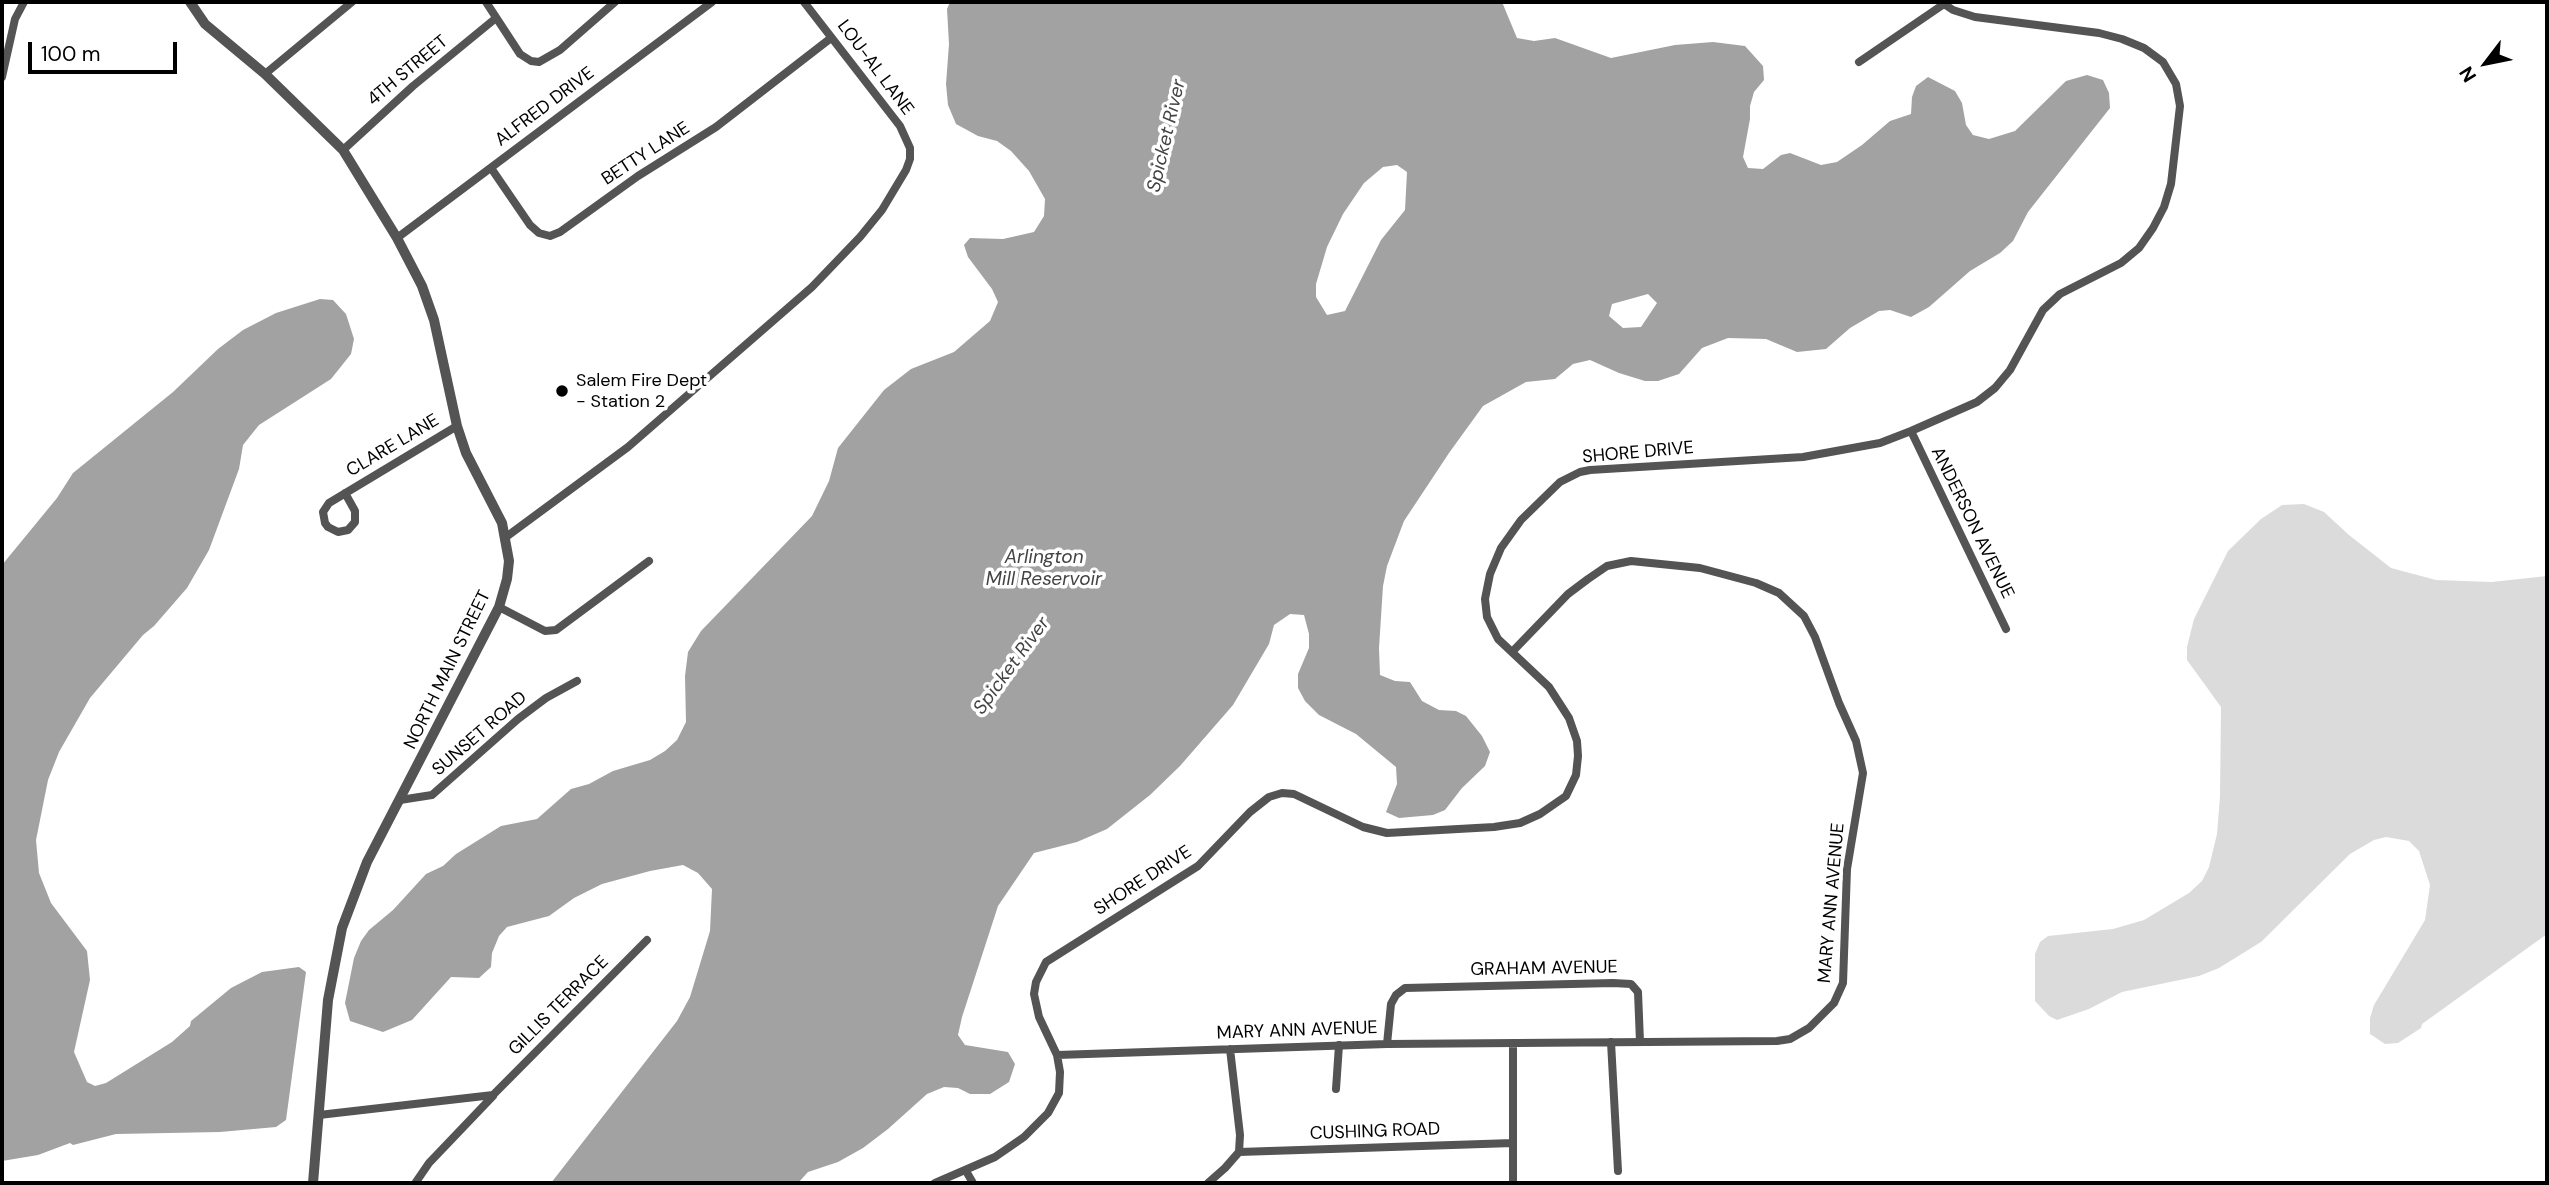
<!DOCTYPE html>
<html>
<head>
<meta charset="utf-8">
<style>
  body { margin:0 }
  #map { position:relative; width:2549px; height:1185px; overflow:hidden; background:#fff; font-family:"DM Sans",sans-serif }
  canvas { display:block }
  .frame { position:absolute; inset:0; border:4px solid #000; pointer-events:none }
  .north { position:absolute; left:2451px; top:28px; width:70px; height:70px; -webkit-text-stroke:5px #fff; paint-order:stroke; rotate:238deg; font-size:19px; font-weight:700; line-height:28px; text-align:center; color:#000 }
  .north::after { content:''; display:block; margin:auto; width:24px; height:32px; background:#000; clip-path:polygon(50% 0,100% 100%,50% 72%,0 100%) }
  .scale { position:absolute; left:28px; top:42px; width:149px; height:32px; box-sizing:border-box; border:4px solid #000; border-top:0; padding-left:9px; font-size:21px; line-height:24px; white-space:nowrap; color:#000; -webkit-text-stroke:5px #fff; paint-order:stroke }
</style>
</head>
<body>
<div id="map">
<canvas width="2549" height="1185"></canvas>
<div class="frame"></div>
<div class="north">N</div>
<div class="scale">100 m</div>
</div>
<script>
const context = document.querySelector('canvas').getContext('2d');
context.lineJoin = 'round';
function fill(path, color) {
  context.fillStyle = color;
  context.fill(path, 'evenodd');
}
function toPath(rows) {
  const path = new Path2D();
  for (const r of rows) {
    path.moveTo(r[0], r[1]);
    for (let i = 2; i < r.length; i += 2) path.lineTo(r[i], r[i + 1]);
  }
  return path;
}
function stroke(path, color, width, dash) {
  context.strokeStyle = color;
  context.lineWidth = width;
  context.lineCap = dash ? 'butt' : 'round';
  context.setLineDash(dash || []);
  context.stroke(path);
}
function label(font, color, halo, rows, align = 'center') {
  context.font = font + ' "DM Sans",sans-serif';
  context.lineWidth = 7;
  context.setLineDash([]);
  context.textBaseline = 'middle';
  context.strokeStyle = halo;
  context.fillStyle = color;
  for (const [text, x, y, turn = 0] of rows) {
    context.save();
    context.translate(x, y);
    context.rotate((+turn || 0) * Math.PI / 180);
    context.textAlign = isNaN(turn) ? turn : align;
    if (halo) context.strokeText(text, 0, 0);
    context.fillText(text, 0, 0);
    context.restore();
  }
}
fill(toPath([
  [2304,504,2324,512,2349,535,2391,568,2436,580,2492,582,2547,576,2547,934,2422,1024,2421,1028,2398,1043,2385,1044,2370,1034,2370,1018,2374,1005,2425,920,2430,885,2419,851,2409,841,2386,837,2374,840,2350,854,2261,942,2219,968,2199,976,2122,992,2089,1009,2057,1020,2049,1016,2035,1001,2035,954,2040,942,2048,936,2113,929,2144,920,2189,893,2202,881,2209,867,2217,834,2220,797,2221,707,2187,660,2187,647,2194,619,2228,551,2261,519,2282,505]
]), '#dbdbdb');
fill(toPath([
  [950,2,1502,2,1517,38,1534,41,1555,38,1611,58,1675,45,1713,42,1745,46,1763,66,1764,80,1754,92,1750,106,1750,119,1743,157,1748,168,1763,169,1781,155,1790,153,1821,165,1837,162,1862,145,1890,121,1911,114,1912,97,1916,86,1928,77,1955,91,1962,103,1966,125,1973,135,1989,139,2015,131,2066,81,2087,75,2103,80,2109,93,2110,108,2028,212,2013,241,2000,253,1970,271,1929,307,1911,317,1890,310,1879,311,1850,328,1826,349,1797,352,1766,339,1728,338,1702,348,1679,374,1658,381,1645,381,1619,373,1590,360,1573,364,1555,379,1526,382,1483,406,1449,453,1404,521,1387,566,1383,586,1379,648,1380,675,1395,681,1410,682,1422,701,1439,710,1456,711,1466,716,1482,736,1490,752,1485,766,1462,788,1445,810,1433,815,1399,818,1386,812,1397,784,1396,767,1356,734,1319,715,1305,701,1298,688,1298,674,1309,648,1309,634,1304,615,1290,614,1274,625,1269,644,1233,705,1180,766,1150,795,1107,829,1077,842,1034,853,998,906,962,1017,958,1035,965,1045,1008,1052,1015,1064,1009,1082,990,1094,970,1094,958,1088,944,1087,927,1094,888,1129,863,1148,838,1162,808,1172,798,1183,551,1183,677,1021,690,997,710,931,712,889,698,873,683,865,650,871,602,884,574,898,549,916,507,927,499,936,492,953,491,967,479,978,451,977,412,1020,383,1032,350,1021,345,1003,354,958,361,941,369,930,393,910,426,874,443,866,456,854,501,826,537,819,571,789,589,784,613,771,650,760,665,751,677,740,686,722,685,676,688,652,701,631,812,516,829,481,838,448,884,390,911,369,954,352,990,321,998,302,992,289,968,257,964,245,970,238,1003,239,1034,232,1044,216,1045,199,1029,171,1011,151,997,141,978,136,956,124,948,105,946,84,949,44,947,9],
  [1397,165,1407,172,1405,210,1381,240,1345,311,1327,315,1316,297,1316,284,1327,247,1343,214,1364,183,1383,167],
  [1648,294,1657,303,1641,327,1623,328,1609,316,1612,304],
  [320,299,333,300,346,314,354,339,351,354,331,379,259,425,243,445,239,469,209,550,187,588,154,626,143,635,90,698,59,752,48,780,36,840,39,873,51,903,87,951,90,980,74,1052,87,1082,95,1086,106,1083,172,1042,190,1026,191,1021,231,988,262,972,299,967,306,972,286,1120,276,1127,220,1132,116,1134,73,1145,70,1143,38,1155,2,1161,2,565,57,498,73,473,173,392,218,349,243,330,276,313]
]), '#a2a2a2');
stroke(toPath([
  [486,2,520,54,531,61,539,62,560,50,615,2],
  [1859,62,1944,4],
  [265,74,352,2],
  [2,77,15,19,24,2],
  [343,150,413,86,496,18],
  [491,168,530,225,539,233,550,236,560,232,638,176,716,127,831,38],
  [397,238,712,2],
  [1911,431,2006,629],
  [345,493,355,511,355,522,348,530,338,532,328,527,325,523,323,512,329,503,457,426],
  [506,537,628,447,812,287,860,237,882,210,906,170,910,159,910,148,900,126,804,2],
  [499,607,545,631,556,630,649,561],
  [400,800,432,795,518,719,546,698,577,681],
  [1611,1042,1618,1171],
  [1387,1044,1391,1004,1396,995,1405,988,1613,983,1631,984,1638,992,1640,1042],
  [1057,1055,1387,1044,1777,1041,1790,1039,1809,1028,1834,1003,1843,983,1847,869,1863,773,1856,741,1839,703,1815,637,1804,616,1779,593,1756,583,1700,568,1631,561,1607,566,1588,579,1568,594,1512,652],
  [1336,1089,1339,1045],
  [319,1115,493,1095,647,940],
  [1239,1152,1513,1143],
  [966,1171,973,1183],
  [416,1182,429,1163,493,1096],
  [935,1183,995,1157,1024,1137,1048,1113,1059,1093,1060,1072,1057,1055,1039,1017,1034,994,1036,982,1046,962,1198,866,1250,812,1269,797,1282,793,1294,794,1363,827,1387,833,1494,827,1520,823,1540,814,1566,796,1576,775,1578,756,1577,741,1569,718,1549,687,1498,639,1487,617,1485,599,1490,574,1501,548,1521,520,1560,482,1580,472,1590,470,1803,457,1880,443,1911,431,1977,402,1995,388,2010,370,2043,310,2060,294,2121,263,2139,248,2153,228,2164,207,2171,184,2180,106,2176,84,2163,62,2144,48,2122,39,2099,33,1975,17,1953,10,1941,2],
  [1208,1183,1225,1168,1239,1152,1240,1135,1230,1049],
  [1513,1183,1513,1043]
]), '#545454', 8);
stroke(toPath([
  [190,2,205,24,265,74,343,150,397,238,422,286,434,320,457,426,466,453,502,523,509,561,507,579,499,607,367,862,342,928,328,1000,313,1183]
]), '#545454', 10);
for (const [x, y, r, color] of [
  [562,391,7,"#000"]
]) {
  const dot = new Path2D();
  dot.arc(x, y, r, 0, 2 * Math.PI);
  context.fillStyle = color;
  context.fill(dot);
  stroke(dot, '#fff', 2.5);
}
label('18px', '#000', '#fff', [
  ["LOU-AL LANE",875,68,53],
  ["4TH STREET",408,71,-40],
  ["ALFRED DRIVE",545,107,-37],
  ["BETTY LANE",646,154,-33],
  ["CLARE LANE",393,446,-31],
  ["SHORE DRIVE",1638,453,-5],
  ["ANDERSON AVENUE",1972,523,64],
  ["NORTH MAIN STREET",448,670,-64],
  ["SUNSET ROAD",480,734,-41],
  ["SHORE DRIVE",1143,881,-33],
  ["MARY ANN AVENUE",1832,903,-85],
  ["GRAHAM AVENUE",1544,969,-1],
  ["GILLIS TERRACE",559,1006,-45],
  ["MARY ANN AVENUE",1297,1031,-2],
  ["CUSHING ROAD",1375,1132,-2]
]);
label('18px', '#000', '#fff', [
  ["Salem Fire Dept",576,381],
  ["- Station 2",576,402]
], 'left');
label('italic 19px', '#434343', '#fff', [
  ["Spicket River",1167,136,-77],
  ["Arlington",1044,558],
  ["Mill Reservoir",1044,580],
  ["Spicket River",1012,666,-54]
]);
</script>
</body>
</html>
